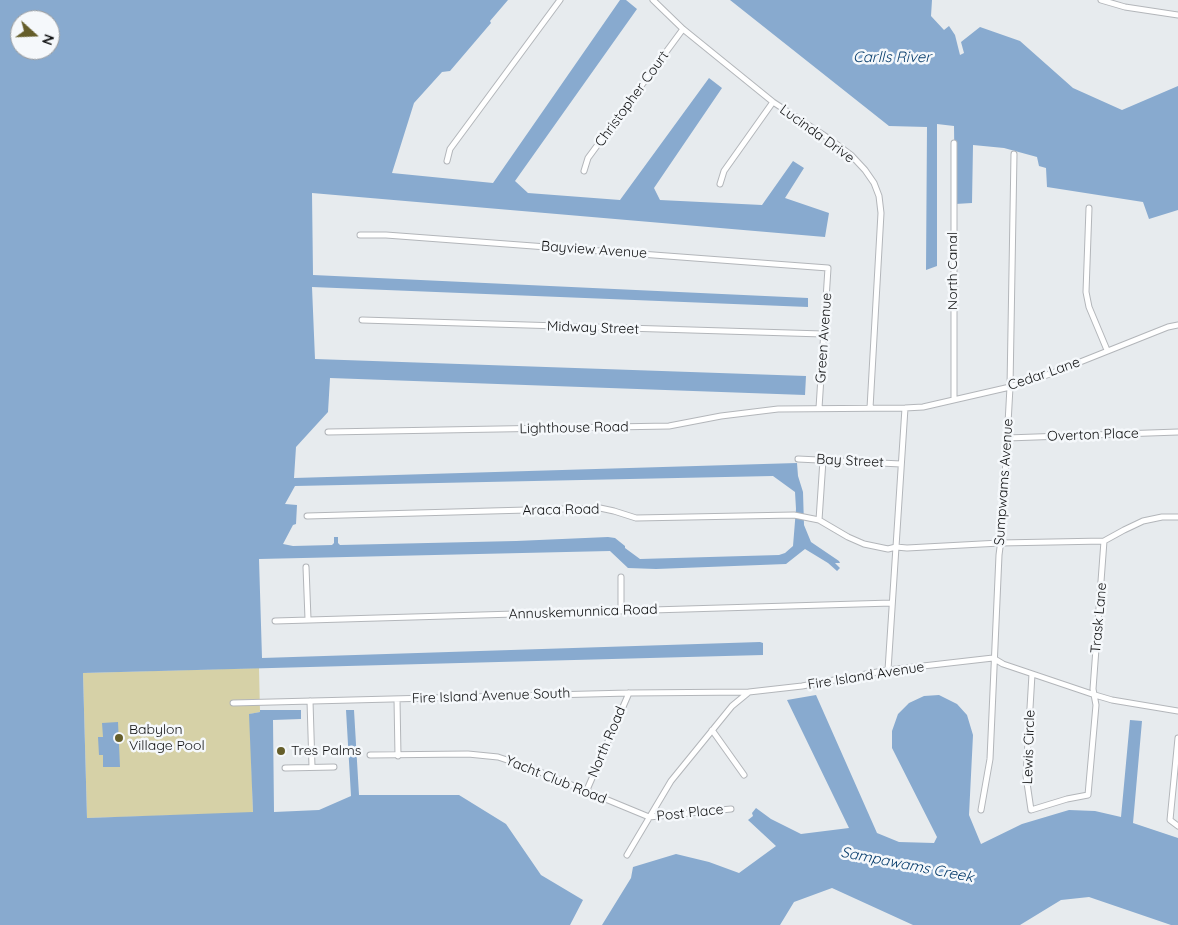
<!DOCTYPE html>
<html>
<head>
<meta charset="utf-8">
<style>
  body { margin:0 }
  #map { position:relative; width:1178px; height:925px; overflow:hidden; background:#e7ebee; font-family:Quicksand,sans-serif }
  canvas { display:block }
  .north { position:absolute; left:10px; top:10px; width:50px; height:50px; box-sizing:border-box; background:#f5f8fb; border:1px solid #9a9c9e; border-radius:50%; rotate:110deg; font-size:14px; font-weight:700; line-height:20px; text-align:center; color:#111213 }
  .north::after { content:''; display:block; margin:auto; width:18px; height:22px; background:#655e2a; clip-path:polygon(50% 0,100% 100%,50% 72%,0 100%) }
</style>
</head>
<body>
<div id="map">
<canvas width="1178" height="925"></canvas>
<div class="north">N</div>
</div>
<script>
const context = document.querySelector('canvas').getContext('2d');
context.lineJoin = 'round';
function fill(path, color) {
  context.fillStyle = color;
  context.fill(path, 'evenodd');
}
function toPath(rows) {
  const path = new Path2D();
  for (const r of rows) {
    path.moveTo(r[0], r[1]);
    for (let i = 2; i < r.length; i += 2) path.lineTo(r[i], r[i + 1]);
  }
  return path;
}
function stroke(path, color, width, dash) {
  context.strokeStyle = color;
  context.lineWidth = width;
  context.lineCap = dash ? 'butt' : 'round';
  context.setLineDash(dash || []);
  context.stroke(path);
}
function label(font, color, halo, rows, align = 'center') {
  context.font = font + ' Quicksand,sans-serif';
  context.lineWidth = 5;
  context.setLineDash([]);
  context.textBaseline = 'middle';
  context.strokeStyle = halo;
  context.fillStyle = color;
  for (const [text, x, y, turn = 0] of rows) {
    context.save();
    context.translate(x, y);
    context.rotate((+turn || 0) * Math.PI / 180);
    context.textAlign = isNaN(turn) ? turn : align;
    if (halo) context.strokeText(text, 0, 0);
    context.fillText(text, 0, 0);
    context.restore();
  }
}
fill(toPath([
  [259,668,260,712,250,714,253,813,87,818,83,673]
]), '#d6d1a7');
fill(toPath([
  [0,0,508,0,490,21,491,23,450,71,442,72,414,103,392,173,493,183,620,0,626,0,637,9,515,181,528,193,620,200,709,78,722,88,654,188,660,200,762,205,793,161,804,168,785,198,829,213,825,237,312,193,313,275,808,298,808,307,312,287,315,359,806,376,805,395,330,378,328,412,296,447,294,478,797,463,798,476,803,492,804,525,811,542,839,561,840,563,835,563,840,568,837,571,828,563,805,549,786,564,656,569,628,568,610,551,259,559,262,658,760,642,763,643,763,655,83,673,87,818,253,812,249,714,260,712,260,710,301,710,301,719,273,720,274,812,319,810,351,796,346,710,354,710,359,795,459,795,506,824,541,875,583,900,570,925,0,925],
  [20,20,50,20,50,50,20,50],
  [773,476,795,492,796,509,793,546,785,553,779,555,640,559,625,548,625,546,615,538,608,537,516,541,340,545,338,543,338,537,334,537,334,543,332,545,293,546,283,544,293,525,296,524,297,505,285,504,295,486],
  [730,0,932,0,931,16,944,30,949,26,955,35,960,55,964,53,961,42,980,27,1020,41,1073,88,1122,110,1178,86,1178,210,1149,219,1143,202,1047,187,1046,168,1039,166,1037,157,1004,148,973,145,972,203,955,204,954,126,937,124,937,266,926,270,927,127,889,126],
  [816,695,877,833,899,842,934,843,937,837,892,748,892,731,898,714,909,703,924,696,939,695,957,704,967,715,973,735,969,815,981,844,1022,824,1069,810,1095,811,1121,817,1130,720,1142,721,1133,823,1178,838,1178,925,1171,925,1089,897,1061,900,1020,925,913,925,832,888,794,902,780,925,602,925,631,878,633,867,676,854,709,862,739,873,776,846,748,820,753,816,752,813,756,808,771,819,801,834,849,828,787,700],
  [118,722,120,767,103,767,103,755,99,755,98,737,103,737,102,723]
]), '#88aacf');
const minor = toPath([
  [653,0,683,29,773,102,831,140,851,155,865,170,874,183,879,196,881,213,870,408],
  [1101,0,1125,7,1178,15],
  [954,143,954,399],
  [447,161,450,149,560,0],
  [584,171,588,158,683,29],
  [720,184,724,171,773,102],
  [1089,208,1086,292,1089,307,1107,350],
  [360,235,386,235,828,268,819,408],
  [362,320,823,334],
  [328,432,669,426,721,416,778,409,905,408,923,407,1010,387,1050,374,1168,327,1178,325],
  [1007,438,1178,432],
  [798,459,901,464],
  [307,516,600,508,614,511,636,518,794,515,819,520,848,537,864,544,888,549,896,547,907,548,1000,543,1104,541,1124,530,1143,521,1162,517,1178,517],
  [819,520,823,460],
  [306,567,308,619],
  [621,577,621,611],
  [275,621,892,603],
  [888,670,905,408],
  [1032,674,1026,776,1031,810,1067,799,1088,795,1096,705,1093,689,1104,541],
  [397,699,398,756],
  [310,701,312,767],
  [233,703,629,693,749,692],
  [712,730,744,775],
  [1178,738,1170,820,1178,826],
  [370,755,468,754,498,757,528,767,649,817,731,809],
  [285,768,334,767],
  [586,792,629,693],
  [981,810,990,759,999,555,1002,532,1010,387,1014,154],
  [627,855,671,781,732,706,749,692,802,686,888,670,993,658,1003,664,1095,695,1112,700,1178,711]
]);
stroke(minor, '#b3b6ba', 7);
stroke(minor, '#fff', 5);
for (const [x, y, r, color] of [
  [119,738,5,"#655e2a"],
  [281,751,5,"#655e2a"]
]) {
  const dot = new Path2D();
  dot.arc(x, y, r, 0, 2 * Math.PI);
  context.fillStyle = color;
  context.fill(dot);
  stroke(dot, '#f5f8fb', 2);
}
label('14px', '#111213', '#f5f8fb', [
  ["Christopher Court",632,99,-54],
  ["Lucinda Drive",817,134,36],
  ["Bayview Avenue",594,250,4],
  ["North Canal",953,271,-90],
  ["Midway Street",593,328,2],
  ["Green Avenue",824,338,-86],
  ["Cedar Lane",1044,374,-19],
  ["Lighthouse Road",574,428,-1],
  ["Overton Place",1093,435,-2],
  ["Bay Street",850,461,3],
  ["Sumpwams Avenue",1004,482,-86],
  ["Araca Road",561,510,-1],
  ["Annuskemunnica Road",583,612,-2],
  ["Trask Lane",1099,618,-85],
  ["Fire Island Avenue",866,676,-9],
  ["Fire Island Avenue South",491,696,-2],
  ["North Road",607,742,-67],
  ["Lewis Circle",1029,747,-88],
  ["Yacht Club Road",556,780,22],
  ["Post Place",690,813,-6]
]);
label('14px', '#111213', '#f5f8fb', [
  ["Babylon",129,730],
  ["Village Pool",129,746],
  ["Tres Palms",291,751]
], 'left');
label('italic 15px', '#0a3f6e', '#f5f8fb', [
  ["Carlls River",892,57],
  ["Sampawams Creek",907,865,11]
]);
</script>
</body>
</html>
